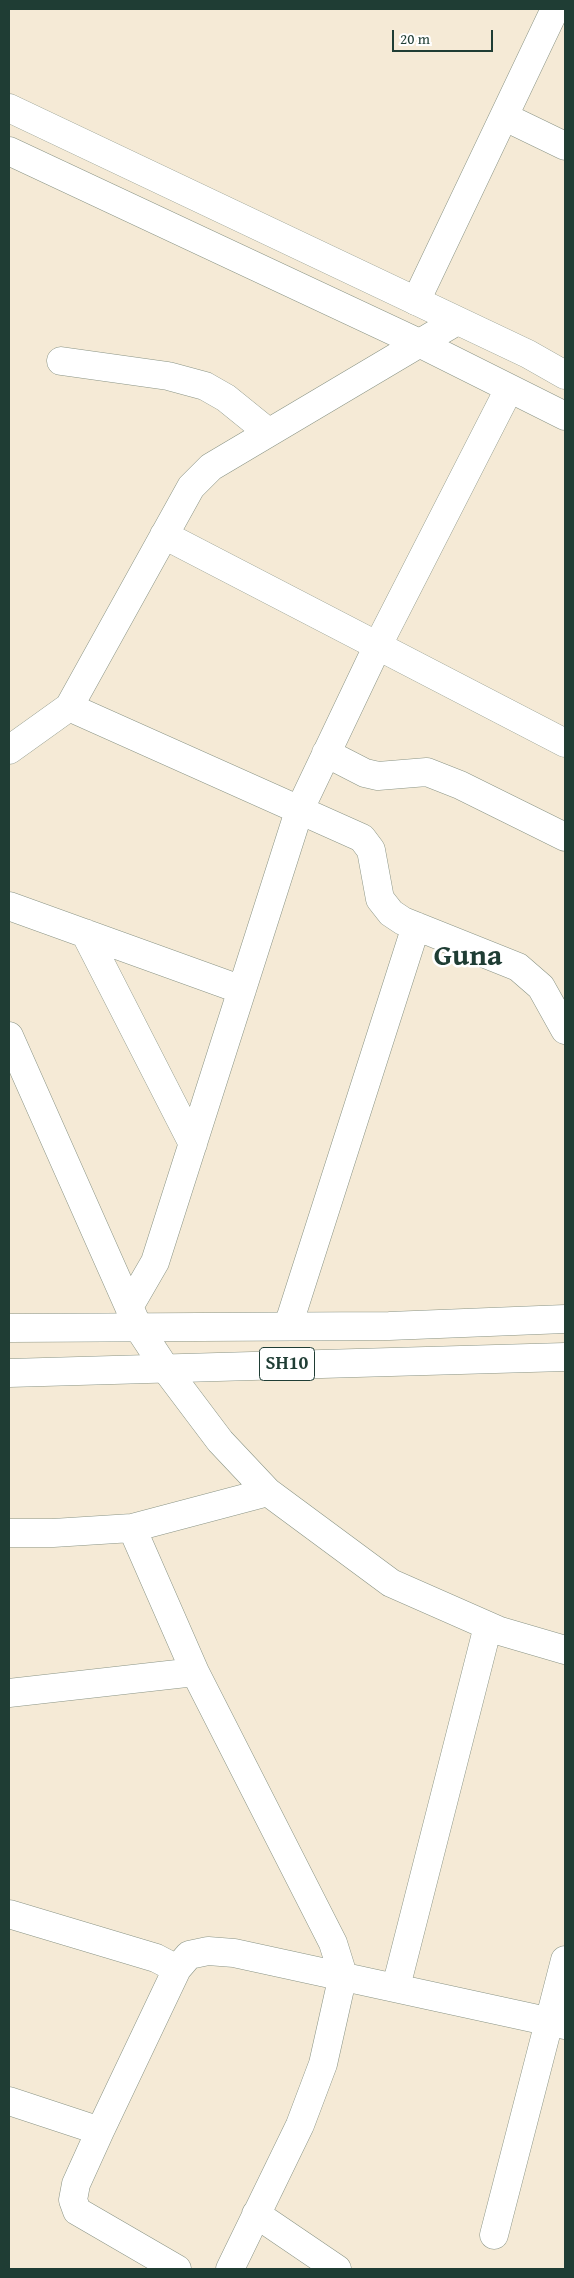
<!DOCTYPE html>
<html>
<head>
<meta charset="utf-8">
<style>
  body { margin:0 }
  #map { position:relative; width:574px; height:2278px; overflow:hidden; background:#f5ead6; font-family:"Gentium Book Plus",serif }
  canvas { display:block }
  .frame { position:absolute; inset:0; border:10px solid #1f3d34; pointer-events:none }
  .scale { position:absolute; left:392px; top:30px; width:101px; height:22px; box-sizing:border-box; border:2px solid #1f3d34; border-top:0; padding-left:6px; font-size:15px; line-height:18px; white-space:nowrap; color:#1f3d34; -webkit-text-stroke:4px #fff; paint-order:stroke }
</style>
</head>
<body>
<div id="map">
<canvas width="574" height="2278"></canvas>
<div class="frame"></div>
<div class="scale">20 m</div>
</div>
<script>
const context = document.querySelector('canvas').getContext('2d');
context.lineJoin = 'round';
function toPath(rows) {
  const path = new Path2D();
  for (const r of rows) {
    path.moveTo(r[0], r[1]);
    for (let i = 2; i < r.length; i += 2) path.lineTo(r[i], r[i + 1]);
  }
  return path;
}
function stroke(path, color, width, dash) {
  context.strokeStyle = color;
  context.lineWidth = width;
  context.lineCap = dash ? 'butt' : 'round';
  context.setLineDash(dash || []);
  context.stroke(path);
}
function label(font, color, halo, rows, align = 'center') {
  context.font = font + ' "Gentium Book Plus",serif';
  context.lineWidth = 5;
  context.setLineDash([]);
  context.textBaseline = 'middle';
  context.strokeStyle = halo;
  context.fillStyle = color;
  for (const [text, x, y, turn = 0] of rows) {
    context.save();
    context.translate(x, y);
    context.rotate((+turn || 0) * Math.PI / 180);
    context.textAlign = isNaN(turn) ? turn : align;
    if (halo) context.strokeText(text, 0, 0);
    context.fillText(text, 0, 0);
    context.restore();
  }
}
const minor = toPath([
  [505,117,565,146],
  [416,301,555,9],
  [61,361,168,376,205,386,226,398,268,432],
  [164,535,565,743],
  [69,707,362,838,371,850,380,899,391,913,403,921,518,967,541,987,565,1030],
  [9,750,69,707,191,487,211,467,457,321],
  [326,753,365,773,378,776,427,772,460,785,565,837],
  [9,906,242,990],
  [85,933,193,1144],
  [9,1036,138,1327,165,1368,220,1441,268,1492,391,1583,500,1631,565,1650],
  [129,1307,155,1262,299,811,378,645,509,389],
  [288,1326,416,926],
  [132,1528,195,1672,333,1943,343,1975,323,2064,300,2125,230,2269],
  [9,1533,53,1533,132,1528,268,1492],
  [9,1693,195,1672],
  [9,1914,156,1958,177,1969],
  [396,1987,488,1626],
  [9,2101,100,2131],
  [256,2214,337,2269],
  [494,2235,565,1960],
  [177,2269,77,2211,73,2200,76,2184,100,2131,177,1969,189,1955,208,1951,234,1953,565,2025]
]);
const major = toPath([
  [9,108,528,354,565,375],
  [9,151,419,343,565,416],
  [9,1328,389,1326,565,1319],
  [9,1373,565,1357]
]);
stroke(minor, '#8a9485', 29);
stroke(major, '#8a9485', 29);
stroke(minor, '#fff', 28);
stroke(major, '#fff', 28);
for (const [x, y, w] of [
  [287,1364,55]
]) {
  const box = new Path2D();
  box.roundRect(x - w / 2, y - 16.5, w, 33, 4);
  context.fillStyle = '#fff';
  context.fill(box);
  stroke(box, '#1f3d34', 1);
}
label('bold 19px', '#1f3d34', null, [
  ["SH10",287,1364]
]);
label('bold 30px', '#1f3d34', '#fff', [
  ["Guna",468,957]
]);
</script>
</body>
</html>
